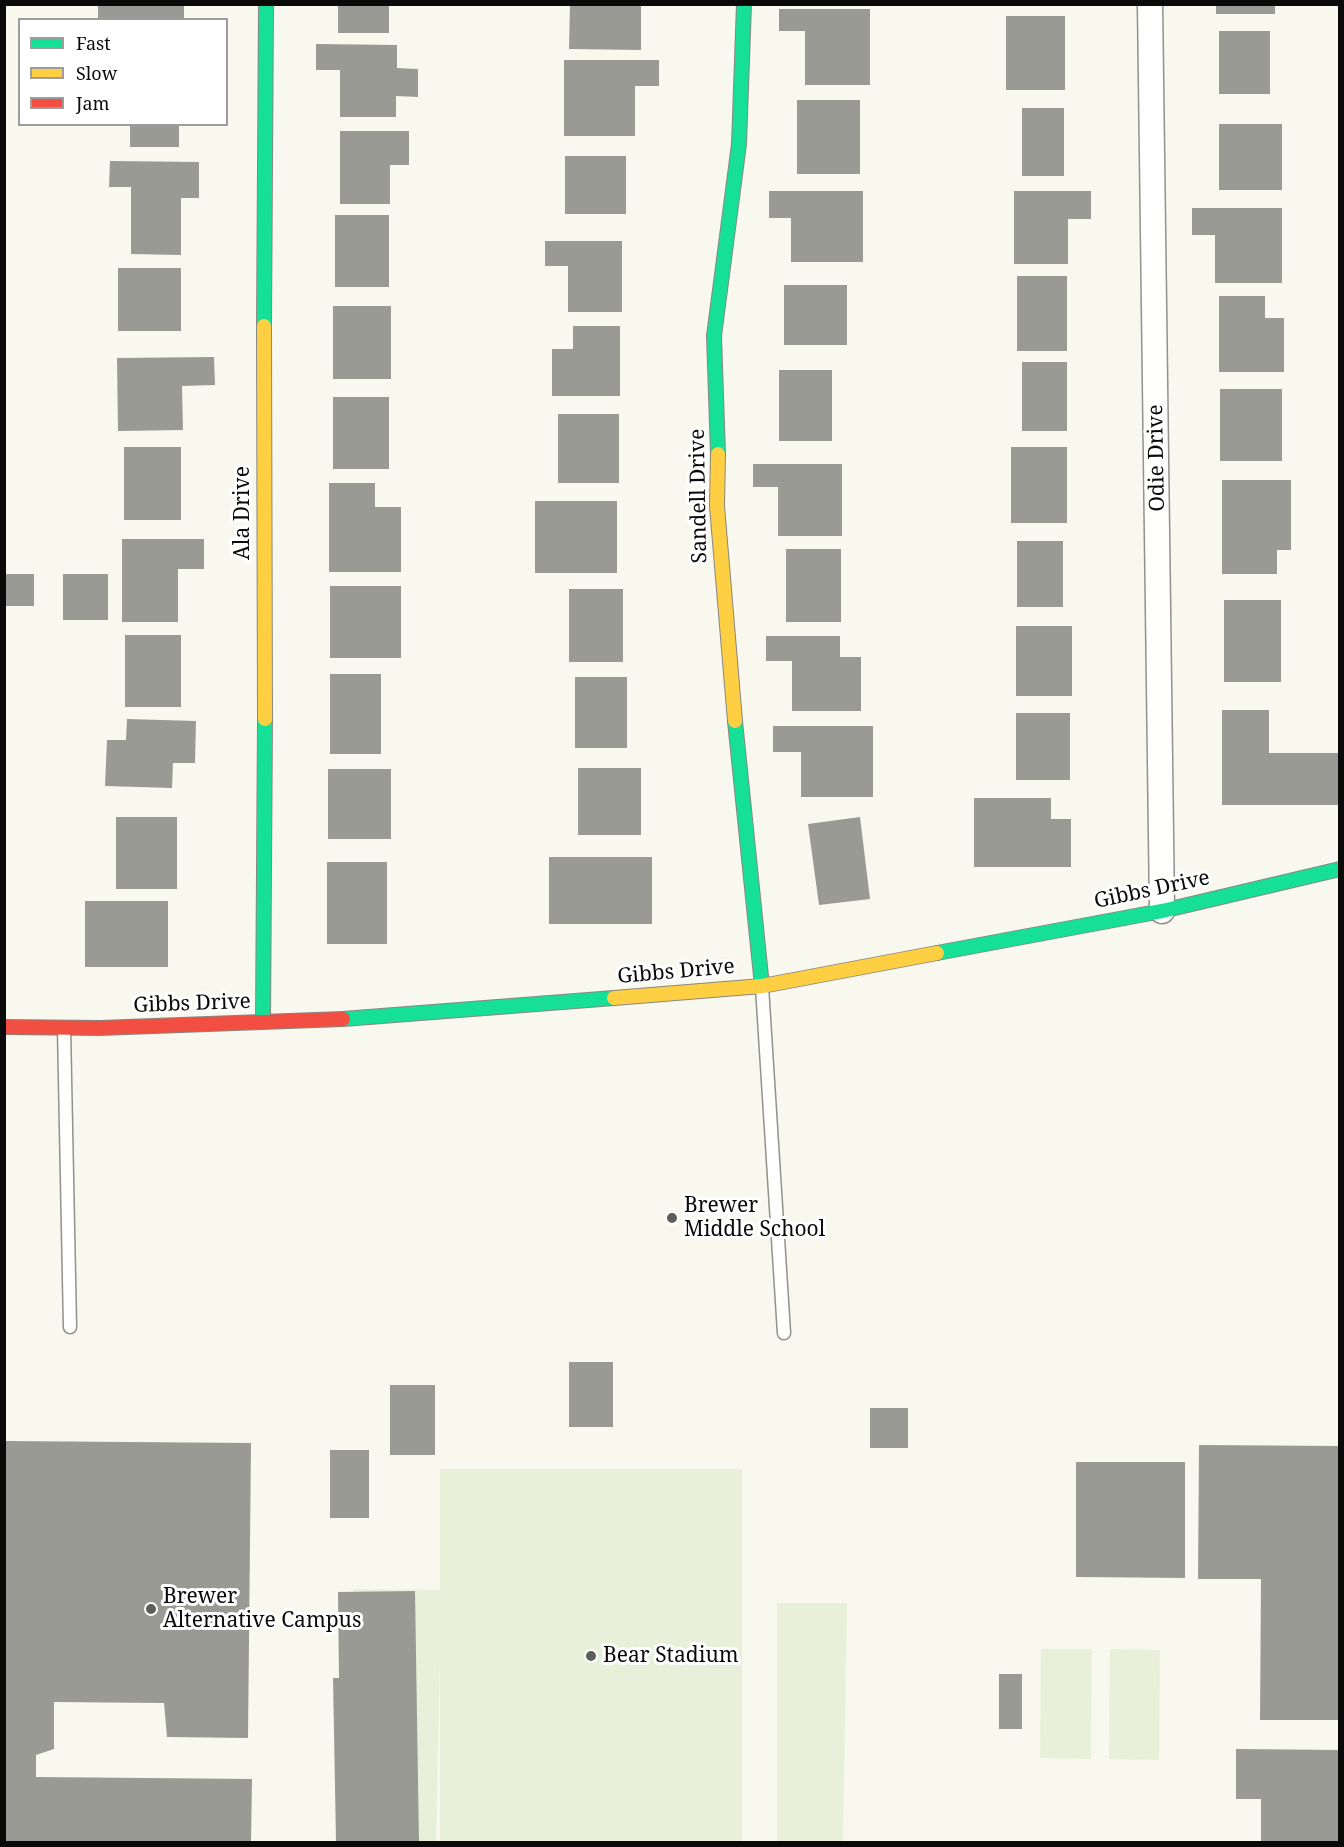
<!DOCTYPE html>
<html>
<head>
<meta charset="utf-8">
<style>
  body { margin:0 }
  #map { position:relative; width:1344px; height:1847px; overflow:hidden; background:#f8f8ee; font-family:"Noto Serif",serif }
  canvas { display:block }
  .frame { position:absolute; inset:0; border:6px solid #0a0a0a; pointer-events:none }
  .legend { position:absolute; left:18px; top:18px; width:210px; height:108px; box-sizing:border-box; background:#fff; border:2px solid #9d9d9d; margin:0; padding:8px 10px; list-style:none; font-size:18px; color:#0a0a0a }
  .legend li { display:flex; align-items:center; gap:12px; height:30px }
  .legend b { width:30px; border:2px solid #9d9d9d }
</style>
</head>
<body>
<div id="map">
<canvas width="1344" height="1847"></canvas>
<div class="frame"></div>
<ul class="legend">
<li><b style="height:8px;background:#16e098"></b>Fast</li>
<li><b style="height:8px;background:#ffcf43"></b>Slow</li>
<li><b style="height:8px;background:#f24e42"></b>Jam</li>
</ul>
</div>
<script>
const context = document.querySelector('canvas').getContext('2d');
context.lineJoin = 'round';
function fill(path, color) {
  context.fillStyle = color;
  context.fill(path, 'evenodd');
}
function toPath(rows) {
  const path = new Path2D();
  for (const r of rows) {
    path.moveTo(r[0], r[1]);
    for (let i = 2; i < r.length; i += 2) path.lineTo(r[i], r[i + 1]);
  }
  return path;
}
function stroke(path, color, width, dash) {
  context.strokeStyle = color;
  context.lineWidth = width;
  context.lineCap = dash ? 'butt' : 'round';
  context.setLineDash(dash || []);
  context.stroke(path);
}
function label(font, color, halo, rows, align = 'center') {
  context.font = font + ' "Noto Serif",serif';
  context.lineWidth = 6;
  context.setLineDash([]);
  context.textBaseline = 'middle';
  context.strokeStyle = halo;
  context.fillStyle = color;
  for (const [text, x, y, turn = 0] of rows) {
    context.save();
    context.translate(x, y);
    context.rotate((+turn || 0) * Math.PI / 180);
    context.textAlign = isNaN(turn) ? turn : align;
    if (halo) context.strokeText(text, 0, 0);
    context.fillText(text, 0, 0);
    context.restore();
  }
}
fill(toPath([
  [440,1469,742,1469,742,1842,440,1842,440,1658,436,1842,348,1842,353,1589,440,1590],
  [777,1603,847,1603,843,1842,777,1842],
  [1041,1649,1092,1649,1091,1759,1040,1758],
  [1110,1649,1160,1650,1159,1760,1109,1759]
]), '#e8f0da');
fill(toPath([
  [338,4,389,4,389,33,338,33],
  [570,4,641,4,641,50,569,49],
  [1216,4,1275,4,1275,14,1216,14],
  [98,5,184,5,184,20,98,20],
  [779,9,870,9,870,85,805,85,805,31,779,31],
  [1006,16,1065,16,1065,90,1006,90],
  [1219,31,1270,31,1270,94,1219,94],
  [316,44,397,45,397,68,418,69,418,97,396,96,396,117,340,117,340,70,316,70],
  [564,60,659,60,659,86,635,86,635,136,564,136],
  [797,100,860,100,860,174,797,174],
  [1022,108,1064,108,1064,176,1022,176],
  [130,124,179,124,179,147,130,147],
  [1219,124,1282,124,1282,190,1219,190],
  [340,131,409,131,409,165,390,165,390,204,340,204],
  [565,156,626,156,626,214,565,214],
  [110,161,199,162,199,198,181,198,181,255,131,254,131,187,109,187],
  [769,191,863,191,863,262,791,262,791,218,769,218],
  [1014,191,1091,191,1091,219,1068,219,1068,264,1014,264],
  [1192,208,1282,208,1282,283,1215,283,1215,235,1192,235],
  [335,215,389,215,389,287,335,287],
  [545,241,622,241,622,312,568,312,568,266,545,266],
  [118,268,181,268,181,331,118,331],
  [1017,276,1067,276,1067,351,1017,351],
  [784,285,847,285,847,345,784,345],
  [1219,296,1265,296,1265,318,1284,318,1284,372,1219,372],
  [333,306,391,306,391,379,333,379],
  [573,326,620,326,620,396,552,396,552,349,573,349],
  [214,357,215,385,182,386,183,430,118,431,117,358],
  [1022,362,1067,362,1067,431,1022,431],
  [779,370,832,370,832,441,779,441],
  [1220,389,1282,389,1282,461,1220,461],
  [333,397,389,397,389,469,333,469],
  [558,414,619,414,619,483,558,483],
  [124,447,181,447,181,520,124,520],
  [1011,447,1067,447,1067,523,1011,523],
  [753,464,842,464,842,536,778,536,778,487,753,487],
  [1222,480,1291,480,1291,550,1277,550,1277,574,1222,574],
  [329,483,375,483,375,507,401,507,401,572,329,572],
  [535,501,617,501,617,573,535,573],
  [122,539,204,539,204,569,178,569,178,622,122,622],
  [1017,541,1063,541,1063,607,1017,607],
  [786,549,841,549,841,622,786,622],
  [4,574,34,574,34,606,4,606],
  [63,574,108,574,108,620,63,620],
  [330,586,401,586,401,658,330,658],
  [569,589,623,589,623,662,569,662],
  [1224,600,1281,600,1281,682,1224,682],
  [1016,626,1072,626,1072,696,1016,696],
  [125,635,181,635,181,707,125,707],
  [766,636,840,636,840,657,861,657,861,711,792,711,792,661,766,661],
  [330,674,381,674,381,754,330,754],
  [575,677,627,677,627,748,575,748],
  [1222,710,1269,710,1269,753,1340,753,1340,805,1222,805],
  [1016,713,1070,713,1070,780,1016,780],
  [127,719,196,721,195,763,173,763,172,788,105,786,107,740,126,740],
  [773,726,873,726,873,797,801,797,801,752,773,752],
  [578,768,641,768,641,835,578,835],
  [328,769,391,769,391,839,328,839],
  [974,798,1051,798,1051,819,1071,819,1071,867,974,867],
  [116,817,177,817,177,889,116,889],
  [860,817,870,899,819,905,808,824],
  [549,857,652,857,652,924,549,924],
  [327,862,387,862,387,944,327,944],
  [85,901,168,901,168,967,85,967],
  [569,1362,613,1362,613,1427,569,1427],
  [390,1385,435,1385,435,1455,390,1455],
  [870,1408,908,1408,908,1448,870,1448],
  [4,1441,251,1443,248,1738,167,1737,164,1703,54,1702,54,1749,36,1755,36,1777,252,1779,251,1842,4,1842],
  [1199,1445,1340,1446,1340,1720,1260,1720,1261,1579,1198,1579],
  [330,1450,369,1450,369,1518,330,1518],
  [1076,1462,1185,1462,1185,1578,1076,1577],
  [415,1591,419,1842,336,1842,333,1678,339,1678,338,1592],
  [999,1674,1022,1674,1022,1729,999,1729],
  [1236,1749,1340,1750,1340,1842,1261,1842,1261,1799,1236,1799]
]), '#9a9a94');
const lane = toPath([
  [762,987,784,1333],
  [64,1028,70,1327]
]);
const street = toPath([
  [1150,4,1162,911]
]);
const fast = toPath([
  [264,326,266,4],
  [718,454,714,336,739,144,744,4],
  [735,721,762,986],
  [937,953,1162,911,1340,869],
  [343,1019,614,998],
  [263,1022,265,719]
]);
const slow = toPath([
  [264,326,265,719],
  [718,454,717,506,735,721],
  [614,998,762,986,937,953]
]);
const jam = toPath([
  [4,1027,100,1028,343,1019]
]);
stroke(lane, '#91918d', 15);
stroke(street, '#91918d', 27);
stroke(fast, '#888883', 16);
stroke(slow, '#888883', 16);
stroke(jam, '#888883', 16);
stroke(lane, '#fefefc', 12);
stroke(street, '#fefefc', 24);
stroke(fast, '#16e098', 14);
stroke(slow, '#ffcf43', 14);
stroke(jam, '#f24e42', 14);
for (const [x, y, r, color] of [
  [672,1218,6,"#5d5d5a"],
  [151,1609,6,"#5d5d5a"],
  [591,1656,6,"#5d5d5a"]
]) {
  const dot = new Path2D();
  dot.arc(x, y, r, 0, 2 * Math.PI);
  context.fillStyle = color;
  context.fill(dot);
  stroke(dot, '#fff', 2);
}
label('21px', '#0a0a0a', '#fff', [
  ["Odie Drive",1157,458,-91],
  ["Sandell Drive",699,496,-91],
  ["Ala Drive",243,513,-90],
  ["Gibbs Drive",1152,890,-12],
  ["Gibbs Drive",676,972,-5],
  ["Gibbs Drive",192,1004,-2]
]);
label('21px', '#0a0a0a', '#fff', [
  ["Brewer",684,1206],
  ["Middle School",684,1230],
  ["Brewer",163,1597],
  ["Alternative Campus",163,1621],
  ["Bear Stadium",603,1656]
], 'left');
</script>
</body>
</html>
